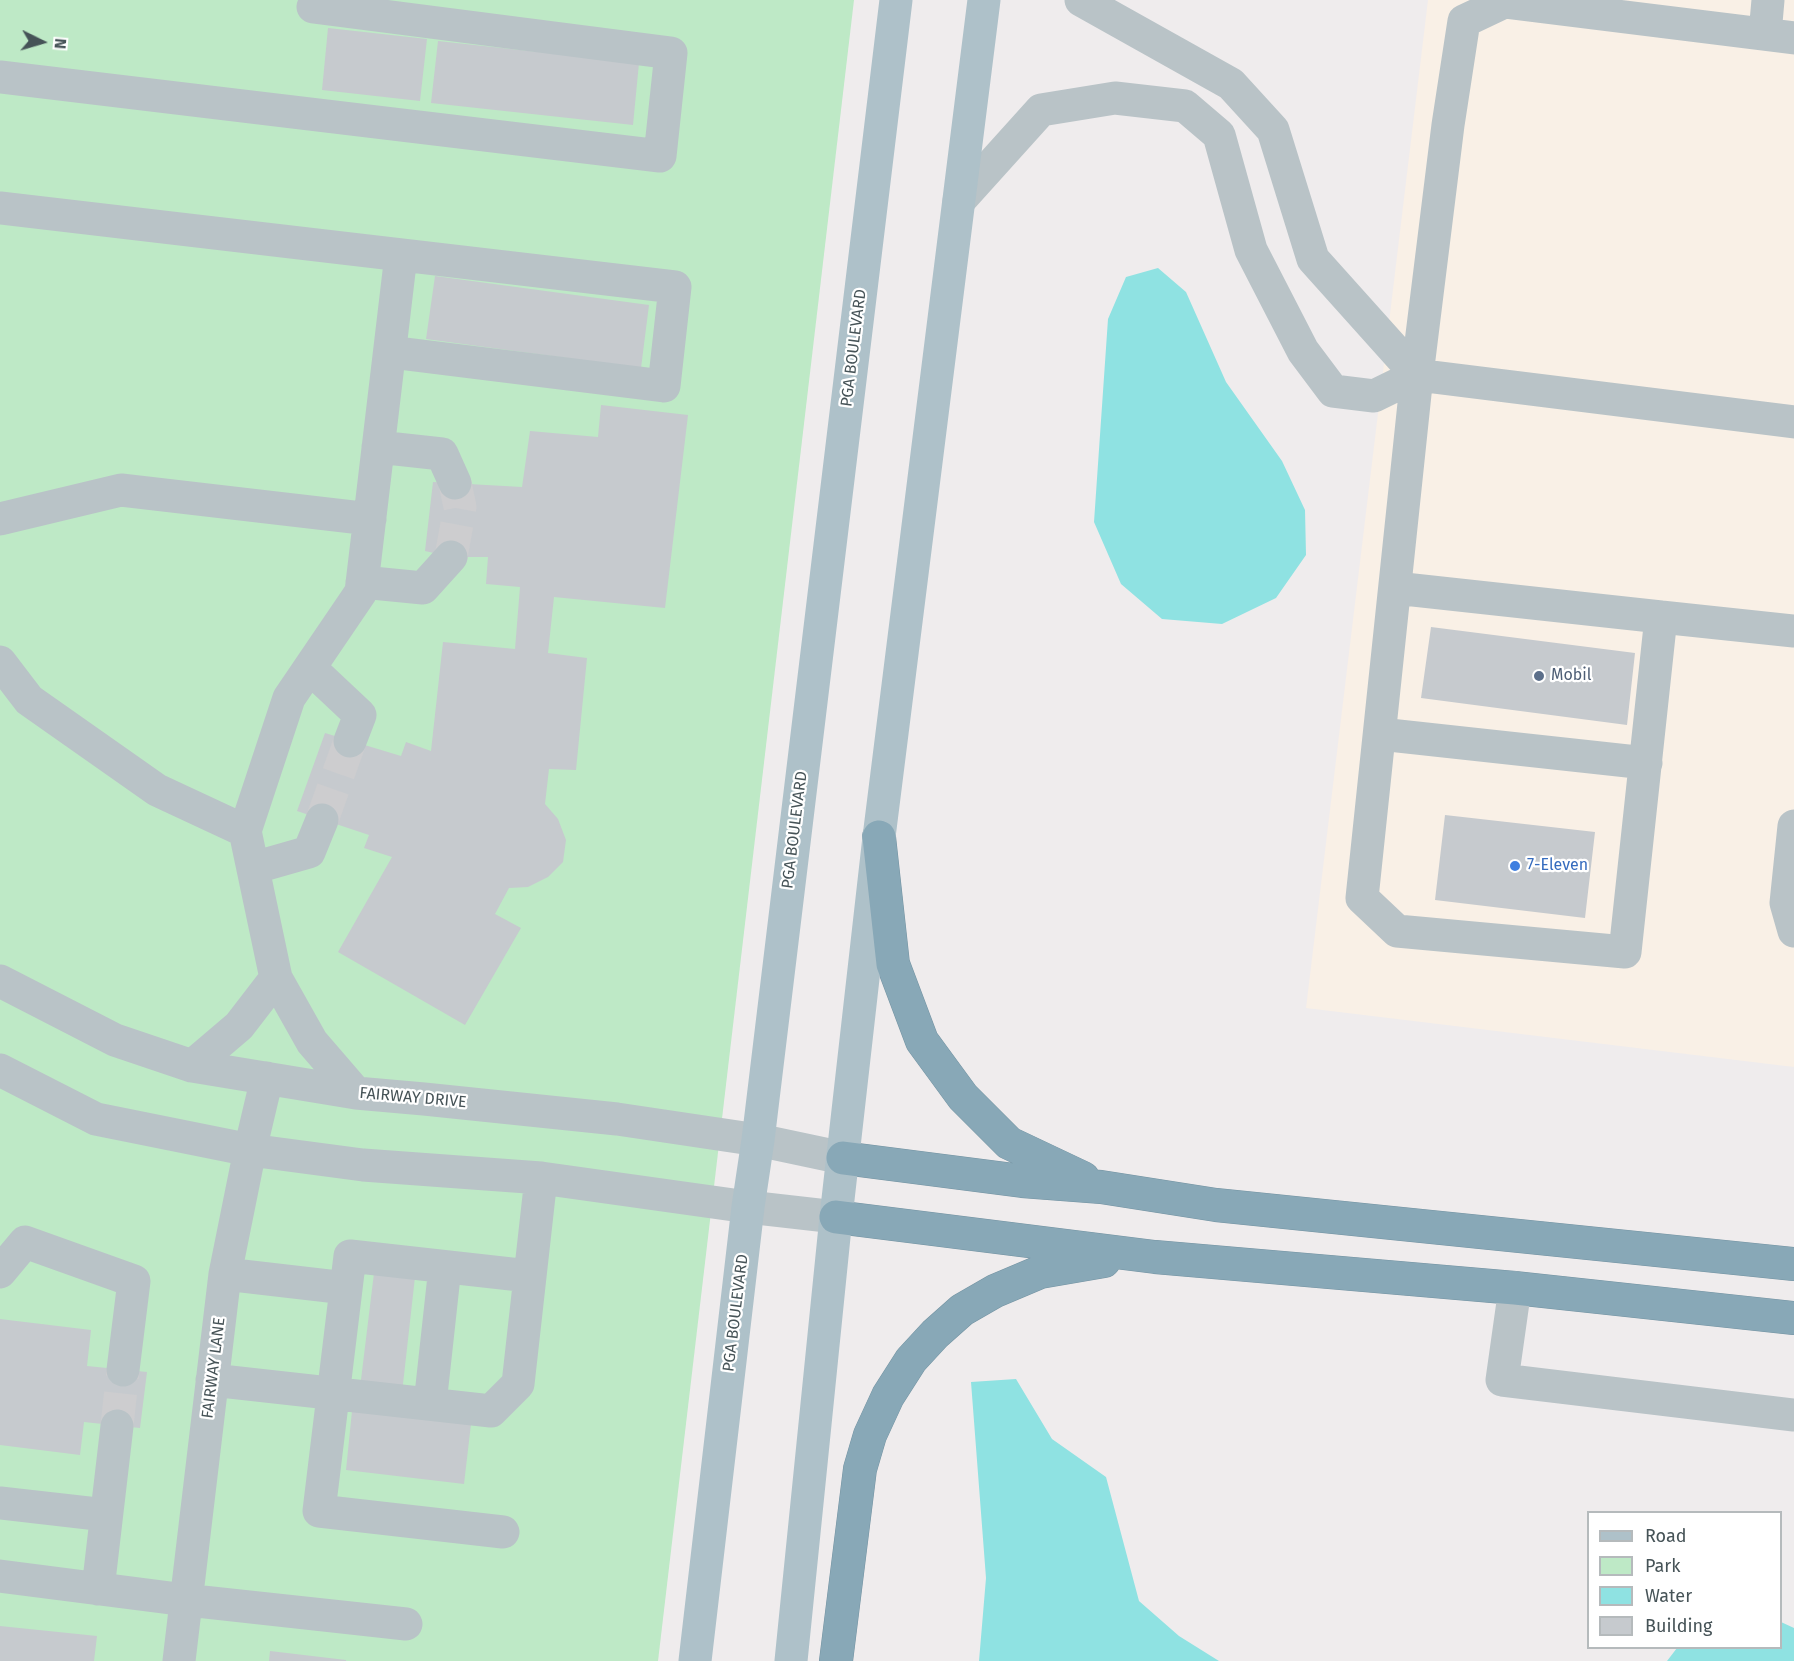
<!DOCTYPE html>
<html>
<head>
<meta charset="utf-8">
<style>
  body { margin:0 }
  #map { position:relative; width:1794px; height:1661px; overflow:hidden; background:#efeced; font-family:"Fira Sans",sans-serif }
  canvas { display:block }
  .legend { position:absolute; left:1587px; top:1511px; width:195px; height:138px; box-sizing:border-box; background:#fff; border:2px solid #b5babc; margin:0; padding:8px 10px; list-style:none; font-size:18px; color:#465357 }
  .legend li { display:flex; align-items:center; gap:12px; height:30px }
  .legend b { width:30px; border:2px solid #b5babc }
  .north { position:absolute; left:12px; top:12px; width:60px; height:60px; -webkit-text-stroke:4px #fff; paint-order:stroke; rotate:95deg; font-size:16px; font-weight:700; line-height:24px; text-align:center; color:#465357 }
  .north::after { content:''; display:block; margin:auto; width:21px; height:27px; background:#465357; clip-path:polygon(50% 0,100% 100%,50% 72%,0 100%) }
</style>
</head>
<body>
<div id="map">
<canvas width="1794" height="1661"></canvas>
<ul class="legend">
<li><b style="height:8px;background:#aec1c9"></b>Road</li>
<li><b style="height:16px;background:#bee9c6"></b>Park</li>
<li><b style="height:16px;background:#8fe2e2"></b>Water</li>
<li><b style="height:16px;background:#c6cace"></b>Building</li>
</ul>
<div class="north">N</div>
</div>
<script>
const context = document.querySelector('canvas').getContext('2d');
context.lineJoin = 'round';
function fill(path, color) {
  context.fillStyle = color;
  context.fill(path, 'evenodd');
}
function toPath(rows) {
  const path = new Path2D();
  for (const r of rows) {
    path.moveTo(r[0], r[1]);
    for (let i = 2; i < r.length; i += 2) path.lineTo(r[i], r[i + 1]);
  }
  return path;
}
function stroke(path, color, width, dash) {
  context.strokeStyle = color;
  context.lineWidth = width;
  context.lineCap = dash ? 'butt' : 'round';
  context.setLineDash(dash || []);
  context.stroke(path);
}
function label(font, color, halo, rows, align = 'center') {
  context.font = font + ' "Fira Sans",sans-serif';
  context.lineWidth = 4.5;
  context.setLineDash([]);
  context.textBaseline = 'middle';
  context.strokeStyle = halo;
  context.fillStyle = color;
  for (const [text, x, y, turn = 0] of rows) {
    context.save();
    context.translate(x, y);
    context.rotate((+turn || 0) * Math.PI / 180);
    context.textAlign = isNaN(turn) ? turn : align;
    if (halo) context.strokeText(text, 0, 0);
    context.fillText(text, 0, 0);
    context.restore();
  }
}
fill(toPath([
  [1428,0,1794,0,1794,1067,1306,1008]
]), '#f9f0e6');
fill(toPath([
  [0,0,854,0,658,1661,0,1661]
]), '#bee9c6');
fill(toPath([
  [1158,268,1186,292,1226,382,1282,461,1305,510,1306,555,1276,598,1222,624,1162,619,1121,584,1094,522,1108,319,1126,277],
  [1016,1379,1052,1439,1106,1477,1139,1601,1179,1636,1219,1661,979,1661,986,1578,971,1382],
  [1781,1622,1794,1628,1794,1661,1667,1661,1677,1648,1780,1648]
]), '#8fe2e2');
fill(toPath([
  [328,28,427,39,420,101,322,90],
  [438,41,639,63,633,125,431,103],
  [435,276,649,305,641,368,426,339],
  [601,405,688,415,665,608,554,597,548,653,587,658,576,770,549,769,545,804,558,819,566,840,563,862,548,877,528,887,509,888,495,914,521,928,465,1025,338,952,392,857,364,848,369,835,297,811,325,733,401,756,406,742,431,751,443,642,515,649,520,587,486,584,488,557,451,557,425,551,433,482,522,487,530,431,598,437],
  [1431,627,1635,653,1627,725,1421,698],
  [1445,815,1595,832,1585,918,1435,900],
  [374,1273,415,1277,402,1393,360,1388],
  [0,1319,91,1330,87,1366,147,1372,140,1428,84,1422,80,1455,0,1445],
  [352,1411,471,1424,464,1484,346,1470],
  [0,1626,97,1636,94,1661,0,1661],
  [270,1651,346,1660,346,1661,269,1661]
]), '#c6cace');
stroke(toPath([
  [451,557,460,507,455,483],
  [322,820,350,741],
  [117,1426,123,1370]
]), '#cdcdcf', 33, [33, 16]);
const highway = toPath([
  [879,837,893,964,922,1041,963,1097,1009,1143,1083,1178],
  [843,1158,1022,1181,1101,1187,1216,1205,1794,1264],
  [836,1217,1155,1257,1515,1288,1794,1318],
  [836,1661,860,1469,870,1435,888,1396,911,1360,935,1334,962,1310,995,1291,1040,1272,1104,1261]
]);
stroke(highway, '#7493a2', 34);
stroke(toPath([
  [1081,0,1231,84,1273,130,1313,259,1417,375],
  [1765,34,1768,0],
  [1794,38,1504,2,1464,21,1448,125,1417,375,1362,898,1397,931,1625,952,1661,617,1794,631],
  [0,77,660,156,671,53,313,7,316,0],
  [959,201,1041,110,1115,98,1185,106,1219,135,1251,250,1303,351,1333,391,1374,396,1417,375,1794,422],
  [0,208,675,287,664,386,390,352],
  [378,447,442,454,455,483],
  [0,519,121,490,370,519],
  [362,582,423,588,451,557],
  [1395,588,1661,617],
  [0,662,29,700,157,790,245,831,276,978,312,1042,356,1093],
  [310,668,360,715,350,741],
  [1380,734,1646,763],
  [1794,826,1786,903,1794,931],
  [245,831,289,698,361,592,401,255],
  [253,868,309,852,322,820],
  [0,981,115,1040,192,1066,356,1093,424,1099,617,1119,758,1140,843,1158],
  [192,1066,239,1026,276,978],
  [0,1070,96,1119,250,1150,363,1165,541,1178,748,1207,836,1217],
  [0,1272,25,1242,134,1281,123,1370],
  [225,1274,346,1288],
  [1515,1288,1502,1380,1794,1415],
  [212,1380,491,1411,518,1384,541,1178],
  [430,1404,445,1267],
  [0,1503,106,1515],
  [503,1532,319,1511,350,1256,529,1276],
  [0,1576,186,1600,406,1624],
  [98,1589,117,1426],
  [179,1661,225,1274,250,1150,267,1078]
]), '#b9c3c7', 33);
stroke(toPath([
  [695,1661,748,1207,758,1140,896,0],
  [791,1661,836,1217,879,837,984,0]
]), '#aec1c9', 33);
stroke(highway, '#88a8b7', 33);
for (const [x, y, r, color] of [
  [1539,676,6,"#5c6f8a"],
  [1515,866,6,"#3f7fe0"]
]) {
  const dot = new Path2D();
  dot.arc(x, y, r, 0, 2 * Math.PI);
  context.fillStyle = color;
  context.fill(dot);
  stroke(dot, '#fff', 2);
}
label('16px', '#465357', '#fff', [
  ["PGA BOULEVARD",854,348,-83],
  ["PGA BOULEVARD",795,830,-83],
  ["FAIRWAY DRIVE",413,1098,5],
  ["PGA BOULEVARD",736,1313,-83],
  ["FAIRWAY LANE",214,1368,-83]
]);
label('16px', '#4e5e75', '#fff', [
  ["Mobil",1551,676]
], 'left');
label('16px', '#366cbe', '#fff', [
  ["7-Eleven",1527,866]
], 'left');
</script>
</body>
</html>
